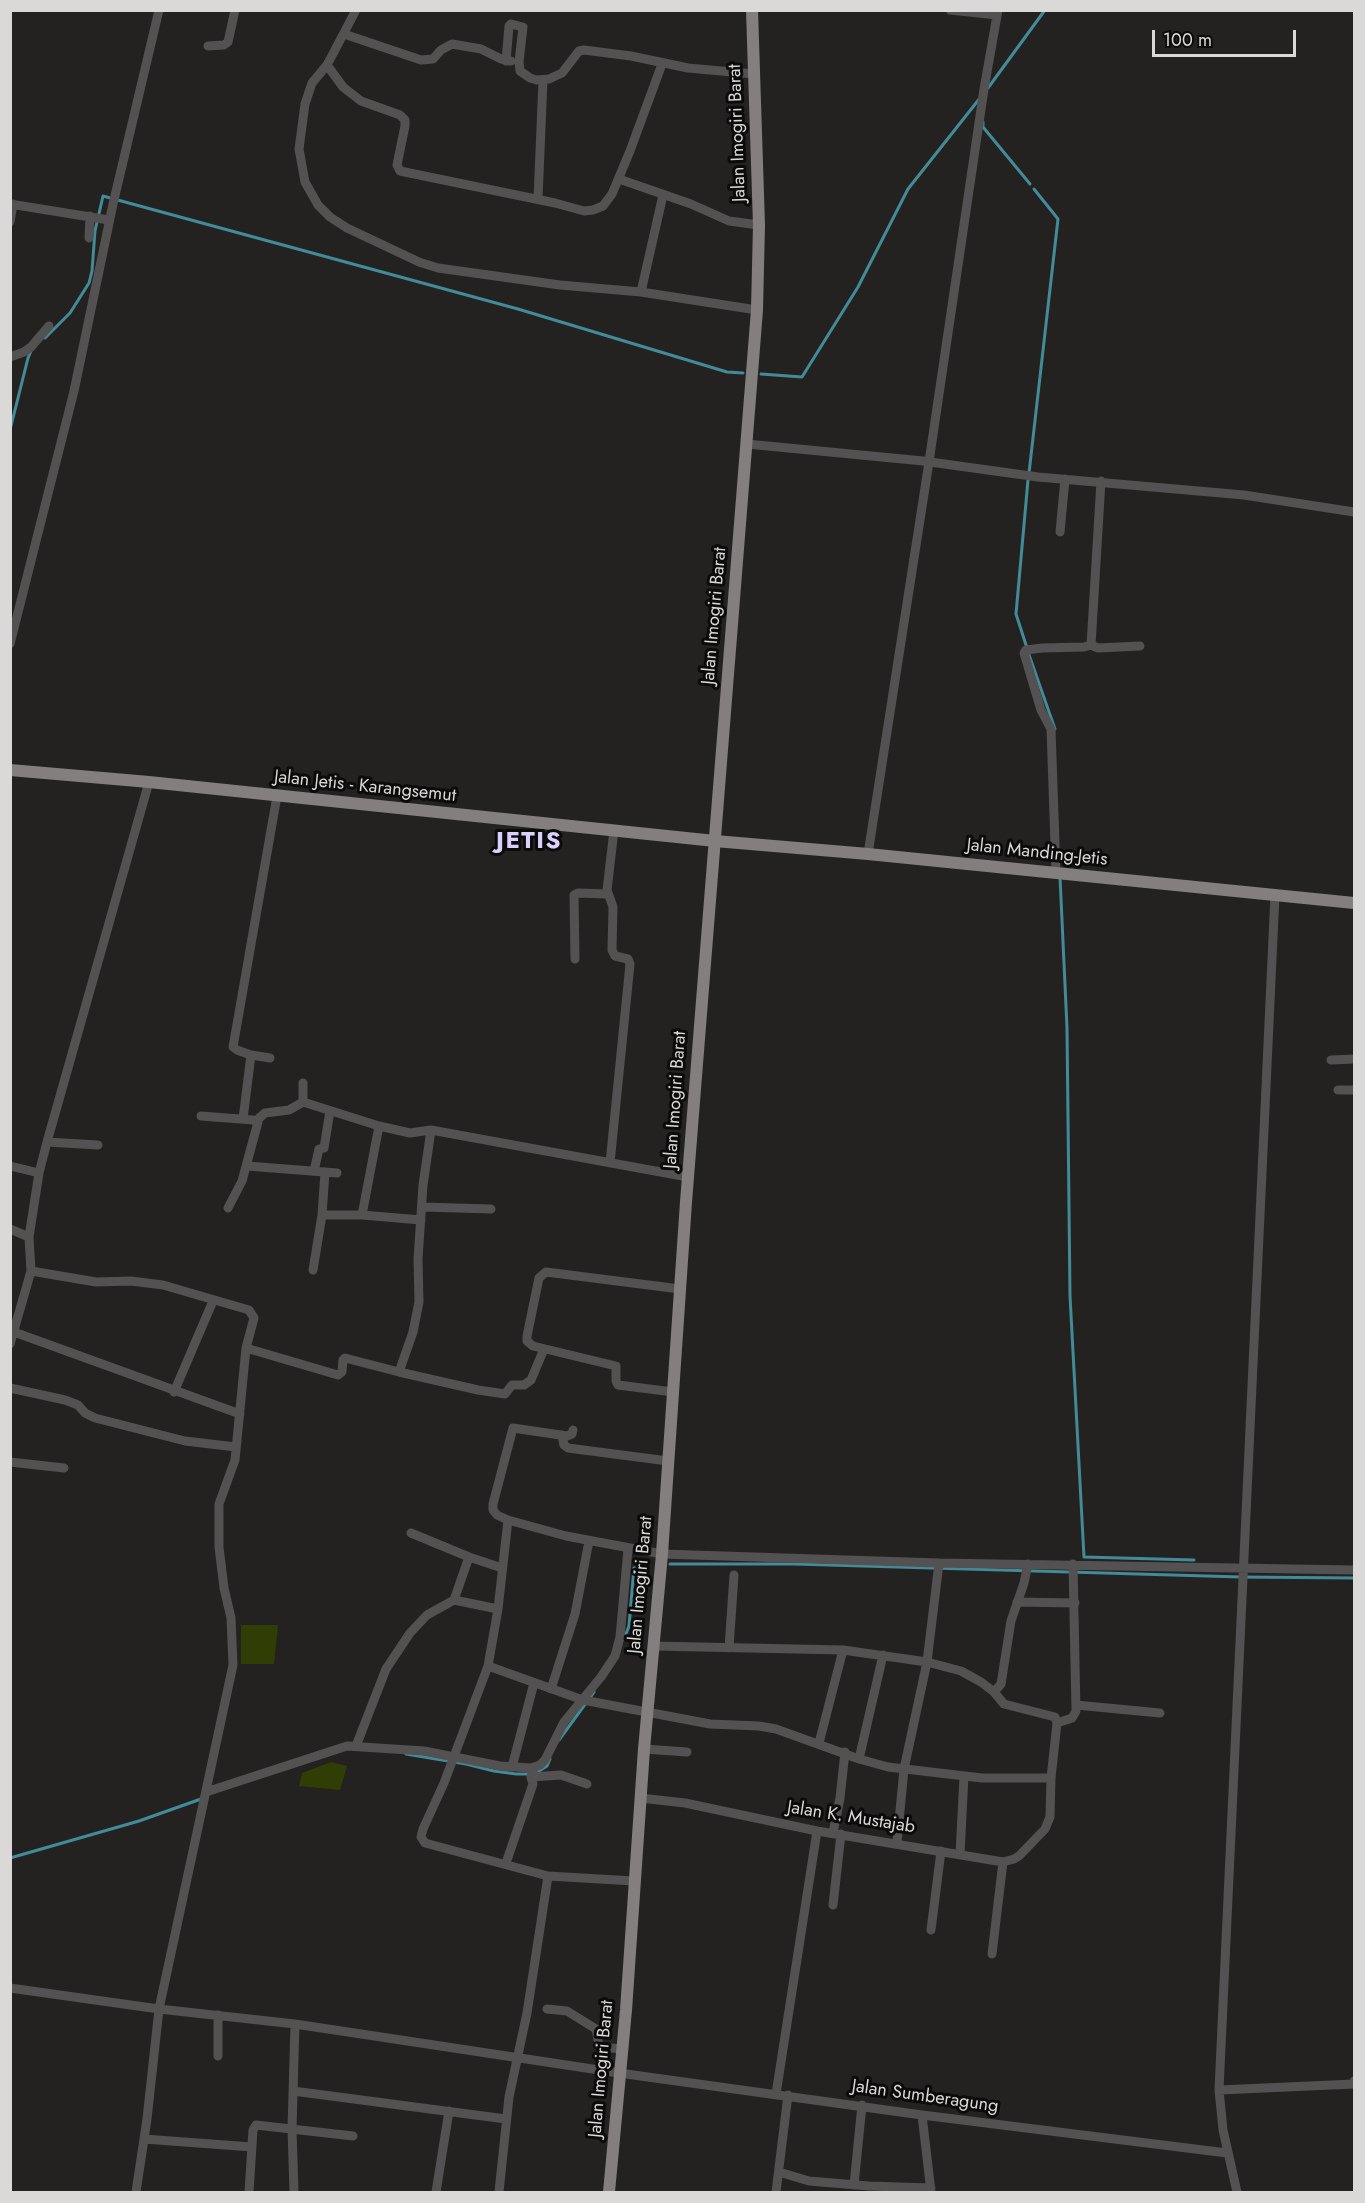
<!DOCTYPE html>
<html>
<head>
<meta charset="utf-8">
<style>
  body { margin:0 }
  #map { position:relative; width:1365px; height:2203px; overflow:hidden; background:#242220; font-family:Jost,sans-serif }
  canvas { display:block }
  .frame { position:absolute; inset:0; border:12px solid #dbd9d8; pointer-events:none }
  .scale { position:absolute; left:1152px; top:30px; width:144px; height:27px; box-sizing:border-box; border:3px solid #dbd9d8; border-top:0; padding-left:8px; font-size:18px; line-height:21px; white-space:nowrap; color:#dbd9d8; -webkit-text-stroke:4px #0c0b0b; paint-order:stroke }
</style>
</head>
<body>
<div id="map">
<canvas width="1365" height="2203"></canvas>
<div class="frame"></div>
<div class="scale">100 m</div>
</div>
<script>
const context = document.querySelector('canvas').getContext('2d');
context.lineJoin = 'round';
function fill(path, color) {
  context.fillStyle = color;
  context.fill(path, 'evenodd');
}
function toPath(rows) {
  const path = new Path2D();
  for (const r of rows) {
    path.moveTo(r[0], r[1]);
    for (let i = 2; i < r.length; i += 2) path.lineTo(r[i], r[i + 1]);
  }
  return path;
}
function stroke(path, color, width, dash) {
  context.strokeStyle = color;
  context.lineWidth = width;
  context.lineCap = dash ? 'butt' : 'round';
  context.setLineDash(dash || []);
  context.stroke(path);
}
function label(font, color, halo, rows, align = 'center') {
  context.font = font + ' Jost,sans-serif';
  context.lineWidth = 6;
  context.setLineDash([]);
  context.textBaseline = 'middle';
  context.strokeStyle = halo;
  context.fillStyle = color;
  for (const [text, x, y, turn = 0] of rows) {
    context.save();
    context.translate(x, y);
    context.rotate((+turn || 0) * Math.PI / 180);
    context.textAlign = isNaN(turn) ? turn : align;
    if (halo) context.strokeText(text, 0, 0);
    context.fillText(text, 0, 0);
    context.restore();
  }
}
fill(toPath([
  [241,1625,278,1625,274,1664,241,1664],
  [331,1762,347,1766,340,1790,299,1786,302,1773]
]), '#303d05');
stroke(toPath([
  [988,88,1045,10],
  [983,122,983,127,1030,184],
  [45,338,70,313,89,283,92,271,95,231,103,196,518,309,727,372,743,373],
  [761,374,802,377,858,287,908,189,980,98],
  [10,430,28,358,31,351],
  [1029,473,1058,219,1034,189],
  [1027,648,1016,614,1028,480],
  [1028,652,1055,729],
  [1060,877,1067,1028,1070,1296,1084,1557,1194,1560],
  [670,1564,794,1564,1241,1577,1354,1578],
  [624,1639,629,1626,634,1568,641,1567],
  [559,1740,594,1692],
  [406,1754,466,1764,494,1771,516,1774,529,1774],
  [536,1773,547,1766,550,1759],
  [10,1858,139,1821,201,1799]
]), '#428b98', 3);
stroke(toPath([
  [356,10,327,65,312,83,305,104,299,149,305,182,318,205,330,217,347,228,419,262,438,268,560,285,641,292,757,310],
  [950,10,997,15],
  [344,34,421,60,433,59,441,50,452,44,481,49,501,59,511,61],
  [208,46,224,45,228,42,235,10],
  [506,61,509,26,511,24,523,27,519,62,520,71,530,78,537,80,549,79,562,73,579,51,584,50,631,56,688,68,754,74],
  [327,65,343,87,361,101,400,115,405,120,405,126,397,165,400,171,555,203,584,211,593,210,603,206,612,194,630,151,662,64],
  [619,179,691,204,729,221,759,225],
  [538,199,543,80],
  [10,204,109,220],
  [10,222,13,204],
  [89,238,90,216],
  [641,292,663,195],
  [10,357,24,352,31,347,49,326],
  [747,444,923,461,1038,477,1244,495,1354,512],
  [1060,532,1065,479],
  [10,644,74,391,113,204,159,10],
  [1091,645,1098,648,1140,646],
  [868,854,929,462,984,89,998,10],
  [1056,873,1051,729,1041,710,1024,653,1026,650,1042,648,1084,647,1091,645,1101,481],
  [575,959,574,895,578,893,607,894],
  [251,1055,270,1058],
  [1331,1060,1354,1059],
  [303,1083,303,1102],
  [1338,1090,1354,1090],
  [201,1116,253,1120,258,1122,242,1181,228,1208],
  [243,1119,251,1055,237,1050,233,1047,277,796],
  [257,1120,265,1113,289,1110,303,1102,379,1126,410,1133,431,1130,688,1177],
  [47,1142,149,782],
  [324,1148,330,1111],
  [610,1163,630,964,628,959,615,956,612,950,613,907,607,890,614,830],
  [10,1166,39,1173,29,1237,31,1271,10,1344],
  [247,1166,337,1173],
  [314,1171,319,1149],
  [39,1173,47,1142,98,1145],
  [422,1207,491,1209],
  [322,1215,362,1215,379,1126],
  [362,1215,421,1220],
  [10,1229,29,1237],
  [313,1270,322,1215,325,1172],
  [31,1271,96,1282,131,1281,163,1285,249,1310,254,1318,246,1348,235,1460,219,1504,219,1547,224,1588,231,1618,233,1665,159,2009,147,2119,136,2192],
  [14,1332,240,1414],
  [246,1348,338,1375,342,1372,343,1360,345,1358,399,1372,413,1332,419,1302,418,1259,423,1185,431,1130],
  [399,1372,478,1390,505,1394,512,1385,524,1385,531,1380,544,1349],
  [10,1388,65,1400,78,1405,85,1413,95,1418,185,1441,236,1447],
  [174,1392,213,1301],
  [673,1392,618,1385,616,1381,616,1366,533,1346,527,1341,527,1336,539,1278,546,1272,680,1289],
  [573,1430,572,1434,567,1436,513,1428,493,1504,493,1510,497,1515,508,1520,566,1536,662,1554,939,1563,1354,1570],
  [562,1435,564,1445,568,1448,668,1461],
  [10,1462,64,1468],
  [411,1533,469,1557,502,1568],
  [454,1600,498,1609],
  [1017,1602,1075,1603],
  [729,1648,734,1575],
  [488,1666,498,1609,508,1520],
  [551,1689,575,1614,589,1541],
  [994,1692,1001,1684,1011,1621,1024,1583,1028,1564],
  [1076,1705,1160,1713],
  [1057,1723,1072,1718,1076,1711,1073,1564],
  [819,1743,843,1650],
  [356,1746,386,1669,410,1633,427,1615,454,1600,469,1557],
  [644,1749,687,1752],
  [859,1759,883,1655],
  [512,1767,534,1683],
  [531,1777,561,1775,587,1784],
  [206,1792,347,1746,424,1751,500,1766,531,1768,540,1765,545,1760,564,1722,601,1677,615,1656,620,1637,628,1549],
  [640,1798,685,1803,817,1831,1003,1862,1014,1859,1019,1856,1045,1829,1050,1817,1051,1778,1057,1723,1055,1717,1004,1704,994,1692,981,1682,961,1671,927,1662,843,1650,653,1646],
  [833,1833,840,1798,845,1752],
  [897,1842,904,1769,927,1662,939,1563],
  [960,1854,964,1776],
  [506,1863,533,1784,531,1777,534,1768],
  [634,1881,548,1876,425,1843,421,1837,423,1829,444,1783,488,1666,583,1700,710,1724,759,1726,776,1729,859,1759,888,1767,982,1778,1051,1778],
  [833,1905,841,1834],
  [931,1930,941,1851],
  [992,1954,1003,1862],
  [10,1988,159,2009,295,2024,619,2073,922,2115,1227,2153],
  [547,2009,567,2011,596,2029,599,2045,601,2047,622,2049],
  [218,2056,218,2015],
  [1219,2090,1354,2084,1354,2081],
  [293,2091,506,2119],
  [776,2094,817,1831],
  [922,2115,931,2192],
  [144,2139,252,2147],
  [779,2172,809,2181,869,2186,931,2188],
  [854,2185,862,2105],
  [249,2192,253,2130,256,2125,353,2136],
  [294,2192,292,2129,295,2024],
  [436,2192,449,2111],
  [499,2192,509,2097,527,2013,548,1876],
  [776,2192,788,2095],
  [1237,2192,1223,2130,1219,2090,1275,895]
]), '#535151', 9);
stroke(toPath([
  [10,770,149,782,715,841,868,854,1354,903],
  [609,2192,626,2010,644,1749,662,1554,686,1202,757,310,759,225,752,10]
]), '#837f7f', 12);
label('18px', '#dbd9d8', '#0c0b0b', [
  ["Jalan Imogiri Barat",738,133,-92],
  ["Jalan Imogiri Barat",715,616,-85],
  ["Jalan Jetis - Karangsemut",365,787,6],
  ["Jalan Manding-Jetis",1037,853,6],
  ["Jalan Imogiri Barat",676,1100,-86],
  ["Jalan Imogiri Barat",641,1585,-85],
  ["Jalan K. Mustajab",851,1818,9],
  ["Jalan Imogiri Barat",602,2069,-85],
  ["Jalan Sumberagung",925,2097,8]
]);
context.letterSpacing = '1.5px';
label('bold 24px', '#dbd0fb', '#0c0b0b', [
  ["JETIS",529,842]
]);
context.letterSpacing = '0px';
</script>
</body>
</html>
